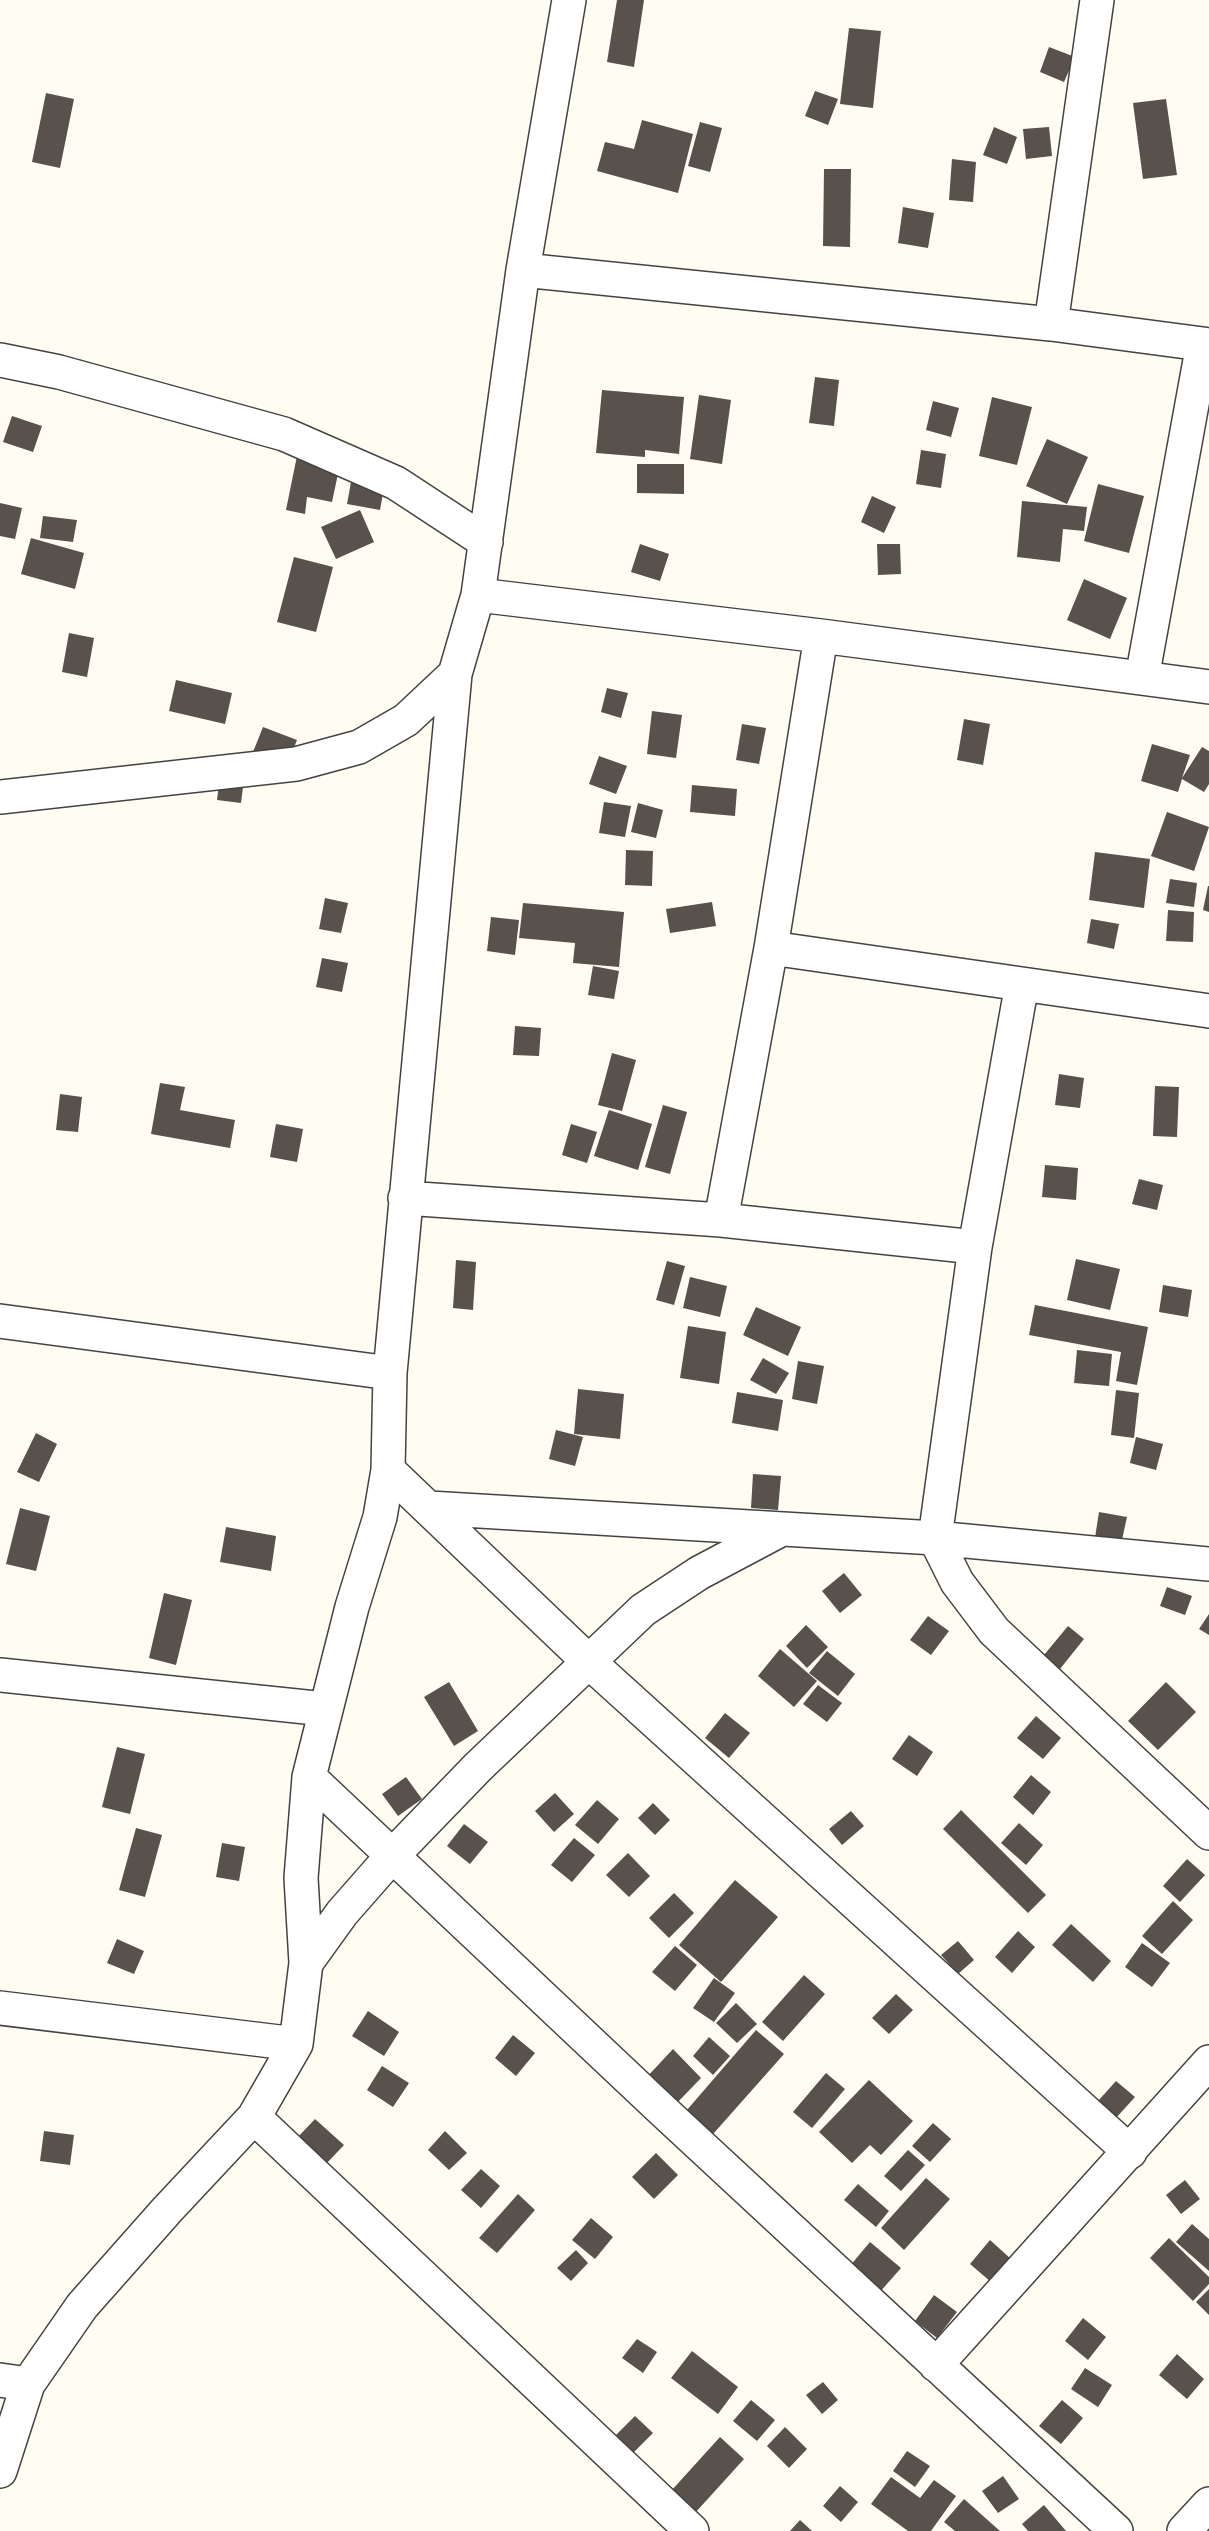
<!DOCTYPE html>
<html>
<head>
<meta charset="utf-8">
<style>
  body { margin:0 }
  canvas { display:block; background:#fffdf2 }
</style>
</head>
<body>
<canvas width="1209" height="2531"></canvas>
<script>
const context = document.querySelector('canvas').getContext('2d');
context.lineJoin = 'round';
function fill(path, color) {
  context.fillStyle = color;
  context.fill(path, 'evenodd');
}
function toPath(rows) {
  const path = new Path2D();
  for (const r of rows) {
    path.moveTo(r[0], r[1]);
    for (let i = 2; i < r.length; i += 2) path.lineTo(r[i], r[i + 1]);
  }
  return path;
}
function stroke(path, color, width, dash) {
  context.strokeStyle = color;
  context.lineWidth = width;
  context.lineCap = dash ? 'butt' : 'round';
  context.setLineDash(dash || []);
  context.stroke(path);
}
fill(toPath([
  [617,0,644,0,634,67,607,62],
  [849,28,881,31,873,108,840,104],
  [1049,47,1075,57,1064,82,1040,72],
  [815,91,838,99,828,125,805,116],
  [46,93,74,99,60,168,32,162],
  [1166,99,1177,175,1143,179,1133,103],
  [642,120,693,134,678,193,597,171,605,142,634,149],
  [700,122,722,128,710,172,688,166],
  [994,127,1017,137,1007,164,983,155],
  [1049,127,1052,156,1026,159,1023,129],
  [952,159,976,162,973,202,949,200],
  [824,169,851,169,850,247,823,246],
  [903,207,934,213,928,248,898,243],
  [815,377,839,380,834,426,809,423],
  [602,390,684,397,679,454,645,450,645,457,596,453],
  [699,395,731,400,722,464,690,459],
  [992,397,1032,407,1017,465,979,456],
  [933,401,959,408,951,437,926,430],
  [12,416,42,426,33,452,3,442],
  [1047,439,1088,457,1067,504,1026,486],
  [299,446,342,455,332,502,307,497,305,514,286,510],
  [921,450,946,454,941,488,916,484],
  [637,464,684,464,684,494,637,493],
  [351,482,384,488,380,510,347,504],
  [1098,484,1144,496,1129,553,1084,541],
  [872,496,896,507,884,533,861,522],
  [1022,501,1087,507,1084,531,1063,529,1060,562,1017,557],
  [0,503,22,508,15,539,0,536],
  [360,510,374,542,336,559,321,527],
  [43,516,77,520,73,542,40,538],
  [31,538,84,553,75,589,21,574],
  [640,544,669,554,660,581,631,572],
  [877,544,900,544,901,574,878,575],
  [294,557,333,567,316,632,277,622],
  [1084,579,1127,598,1110,639,1067,620],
  [69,633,94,638,87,677,62,672],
  [176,680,232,693,225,724,169,711],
  [607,688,628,693,621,718,601,712],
  [652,711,682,715,676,758,647,754],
  [964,719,990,724,983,765,957,760],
  [742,724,766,728,759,764,736,760],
  [263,727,297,740,287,765,253,752],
  [1152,744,1190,755,1182,778,1202,747,1209,751,1209,784,1204,792,1182,779,1178,792,1141,781],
  [599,756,627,766,616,794,589,784],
  [221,767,245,771,241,803,217,800],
  [692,785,737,789,735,816,690,812],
  [604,802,631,806,625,837,599,833],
  [638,803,663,810,656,838,631,832],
  [1167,812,1209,827,1194,871,1151,856],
  [626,850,653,851,652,886,625,885],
  [1095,852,1150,859,1144,908,1089,900],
  [1170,879,1197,883,1194,907,1166,903],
  [1208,886,1209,886,1209,912,1203,910],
  [325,898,348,903,341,933,319,929],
  [712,902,716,926,670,933,666,909],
  [523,903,624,912,619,967,573,963,575,943,519,938],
  [1168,910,1194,912,1193,942,1166,941],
  [491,917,519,920,515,955,487,951],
  [1091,919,1119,924,1114,949,1087,943],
  [322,958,348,963,342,992,316,987],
  [593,966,619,971,614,999,588,995],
  [515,1026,541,1028,539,1056,513,1055],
  [612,1053,636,1060,622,1111,598,1105],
  [1059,1074,1084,1078,1080,1108,1055,1105],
  [160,1083,185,1087,180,1110,235,1120,230,1148,151,1134],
  [1155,1086,1179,1087,1177,1137,1153,1136],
  [60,1094,82,1097,78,1132,56,1130],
  [663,1105,687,1112,670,1174,645,1167],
  [609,1110,652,1124,638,1170,594,1156],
  [276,1124,303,1129,297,1162,270,1157],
  [571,1124,597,1132,587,1163,562,1155],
  [1045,1165,1078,1168,1076,1200,1042,1197],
  [1139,1179,1163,1185,1157,1210,1132,1204],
  [1076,1259,1120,1269,1110,1310,1067,1300],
  [456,1260,476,1262,473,1310,453,1308],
  [667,1261,685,1266,674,1305,656,1300],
  [690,1277,727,1286,720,1317,683,1308],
  [1163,1285,1192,1290,1188,1317,1159,1312],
  [1035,1305,1148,1327,1137,1385,1116,1381,1121,1352,1029,1335],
  [756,1307,801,1327,788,1356,743,1335],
  [688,1326,726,1332,719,1384,680,1378],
  [1077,1350,1112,1354,1109,1386,1074,1383],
  [763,1358,789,1373,776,1394,750,1380],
  [798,1361,824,1366,817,1404,792,1399],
  [578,1389,624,1394,620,1439,574,1434],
  [1116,1390,1139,1393,1134,1438,1111,1435],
  [737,1392,783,1400,778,1431,732,1423],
  [556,1430,583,1437,575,1466,549,1459],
  [36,1433,57,1444,39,1482,17,1472],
  [1136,1437,1163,1444,1156,1470,1130,1463],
  [753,1474,781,1476,778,1510,751,1508],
  [20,1508,50,1516,36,1571,6,1564],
  [1099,1512,1127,1517,1120,1549,1094,1544],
  [226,1527,276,1536,271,1571,220,1562],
  [844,1573,862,1595,840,1613,822,1591],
  [1167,1587,1192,1596,1185,1615,1160,1606],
  [164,1593,192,1600,176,1665,149,1658],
  [1209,1614,1209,1635,1199,1629],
  [928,1616,949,1631,931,1655,910,1640],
  [806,1625,828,1647,807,1668,786,1646],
  [1068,1626,1084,1639,1060,1669,1044,1655],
  [780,1649,817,1681,794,1707,758,1676],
  [827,1651,855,1674,838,1696,809,1673],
  [449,1682,478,1731,454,1746,424,1697],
  [1166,1682,1196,1712,1158,1750,1128,1721],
  [818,1685,842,1703,827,1722,803,1704],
  [725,1713,750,1733,729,1758,705,1738],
  [1036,1716,1061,1738,1043,1759,1017,1738],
  [909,1735,933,1752,917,1776,892,1759],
  [117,1747,145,1754,130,1814,102,1807],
  [1031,1775,1051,1792,1033,1815,1013,1797],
  [406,1777,422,1799,398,1816,382,1794],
  [555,1793,574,1814,554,1832,535,1811],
  [597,1800,619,1819,598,1844,575,1825],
  [653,1803,670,1820,655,1835,638,1818],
  [961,1810,1046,1895,1028,1913,943,1829],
  [851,1811,864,1826,842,1845,829,1829],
  [1019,1823,1043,1845,1026,1865,1001,1843],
  [464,1824,488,1842,470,1864,447,1846],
  [136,1828,162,1835,145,1897,119,1890],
  [574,1838,595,1855,572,1882,551,1865],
  [222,1843,245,1847,239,1881,216,1877],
  [628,1853,650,1876,629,1897,606,1875],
  [1187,1859,1205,1875,1180,1902,1163,1886],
  [735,1880,778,1917,721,1982,679,1945],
  [674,1893,694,1913,669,1938,649,1918],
  [1173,1901,1193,1920,1162,1954,1142,1936],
  [1071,1924,1111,1961,1093,1982,1052,1945],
  [1018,1931,1035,1947,1012,1973,995,1957],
  [117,1939,144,1951,134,1974,107,1963],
  [958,1941,974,1960,958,1974,941,1955],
  [1142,1943,1170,1963,1152,1987,1125,1967],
  [675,1946,697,1965,675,1991,652,1972],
  [804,1975,825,1994,783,2041,762,2022],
  [714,1978,735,1993,714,2022,693,2008],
  [896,1994,913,2010,889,2034,872,2018],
  [736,2003,757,2024,737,2043,716,2023],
  [368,2011,399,2032,384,2056,352,2036],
  [756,2030,784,2054,706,2142,680,2118],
  [513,2035,535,2053,516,2076,495,2058],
  [709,2037,730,2056,713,2075,693,2056],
  [673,2049,701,2078,674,2106,645,2079],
  [382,2066,409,2083,393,2107,367,2090],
  [826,2073,845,2089,812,2128,793,2112],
  [869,2080,913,2121,881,2155,870,2145,852,2163,819,2132],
  [1116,2081,1135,2097,1116,2118,1098,2101],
  [315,2119,344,2145,326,2164,297,2138],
  [933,2123,951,2139,930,2162,912,2146],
  [44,2131,74,2135,70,2165,40,2161],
  [445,2131,467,2153,449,2170,428,2150],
  [908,2150,925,2165,901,2191,884,2176],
  [656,2153,678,2175,654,2199,632,2177],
  [481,2169,500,2186,481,2208,461,2190],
  [926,2178,950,2199,904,2250,881,2228],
  [1185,2180,1200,2199,1181,2214,1166,2195],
  [858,2184,889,2211,876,2227,844,2200],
  [518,2194,535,2210,497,2253,479,2238],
  [591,2218,613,2237,595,2259,572,2240],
  [1192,2224,1209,2239,1209,2271,1176,2242],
  [1169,2238,1209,2277,1209,2284,1193,2301,1150,2258],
  [990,2240,1011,2259,991,2282,970,2264],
  [870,2242,901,2268,879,2293,849,2267],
  [576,2250,588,2263,571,2281,557,2268],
  [1209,2289,1209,2315,1196,2302],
  [934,2295,957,2312,937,2338,915,2321],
  [1083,2318,1106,2337,1088,2360,1065,2341],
  [637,2339,657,2352,643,2373,622,2358],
  [692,2351,738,2387,718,2414,671,2378],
  [1177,2354,1204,2379,1187,2399,1159,2375],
  [1085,2368,1112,2385,1098,2407,1071,2389],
  [823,2382,838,2400,822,2414,806,2395],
  [751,2400,775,2420,757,2441,733,2421],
  [1062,2400,1083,2418,1061,2444,1039,2426],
  [635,2416,653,2433,633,2453,615,2436],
  [785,2427,807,2449,789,2468,767,2446],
  [720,2437,744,2459,695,2513,671,2491],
  [907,2451,930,2466,915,2487,893,2471],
  [1003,2476,1019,2499,998,2513,982,2491],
  [891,2477,920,2498,934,2480,956,2496,931,2531,908,2531,871,2504],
  [840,2486,858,2502,841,2522,823,2506],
  [964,2499,1000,2531,955,2531,944,2522],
  [1044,2505,1066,2531,1028,2531,1022,2524],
  [800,2520,812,2531,790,2531]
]), '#59514b');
const minor = toPath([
  [523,270,1051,324,1209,345],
  [1051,324,1097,0],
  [0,360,59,372,284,434,396,483,486,542],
  [478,595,821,636,1209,687],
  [1142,678,1203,344],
  [0,797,296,764,359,747,406,720,455,674],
  [771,948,1209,1011],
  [1022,984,975,1247,935,1538,957,1582,994,1631,1209,1833],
  [405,1198,721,1220,975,1247],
  [721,1220,771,948,821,636],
  [0,1321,390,1373],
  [388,1470,588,1661,1130,2152],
  [429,1508,935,1538,1209,1564],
  [0,1675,325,1709],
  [309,1777,660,2108,1116,2531],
  [306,1963,342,1913,392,1856,478,1767,643,1610,699,1573,780,1530],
  [0,2008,296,2044],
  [254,2117,692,2531],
  [936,2365,1209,2062],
  [0,2380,28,2384],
  [0,2471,28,2384,82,2306,167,2210,254,2117,296,2044,306,1963,301,1878,309,1777,352,1607,380,1517,388,1470,390,1373,455,674,478,595,523,270,569,0],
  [1184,2531,1209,2504]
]);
stroke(minor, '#434343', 36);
stroke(minor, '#fff', 33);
</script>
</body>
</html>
